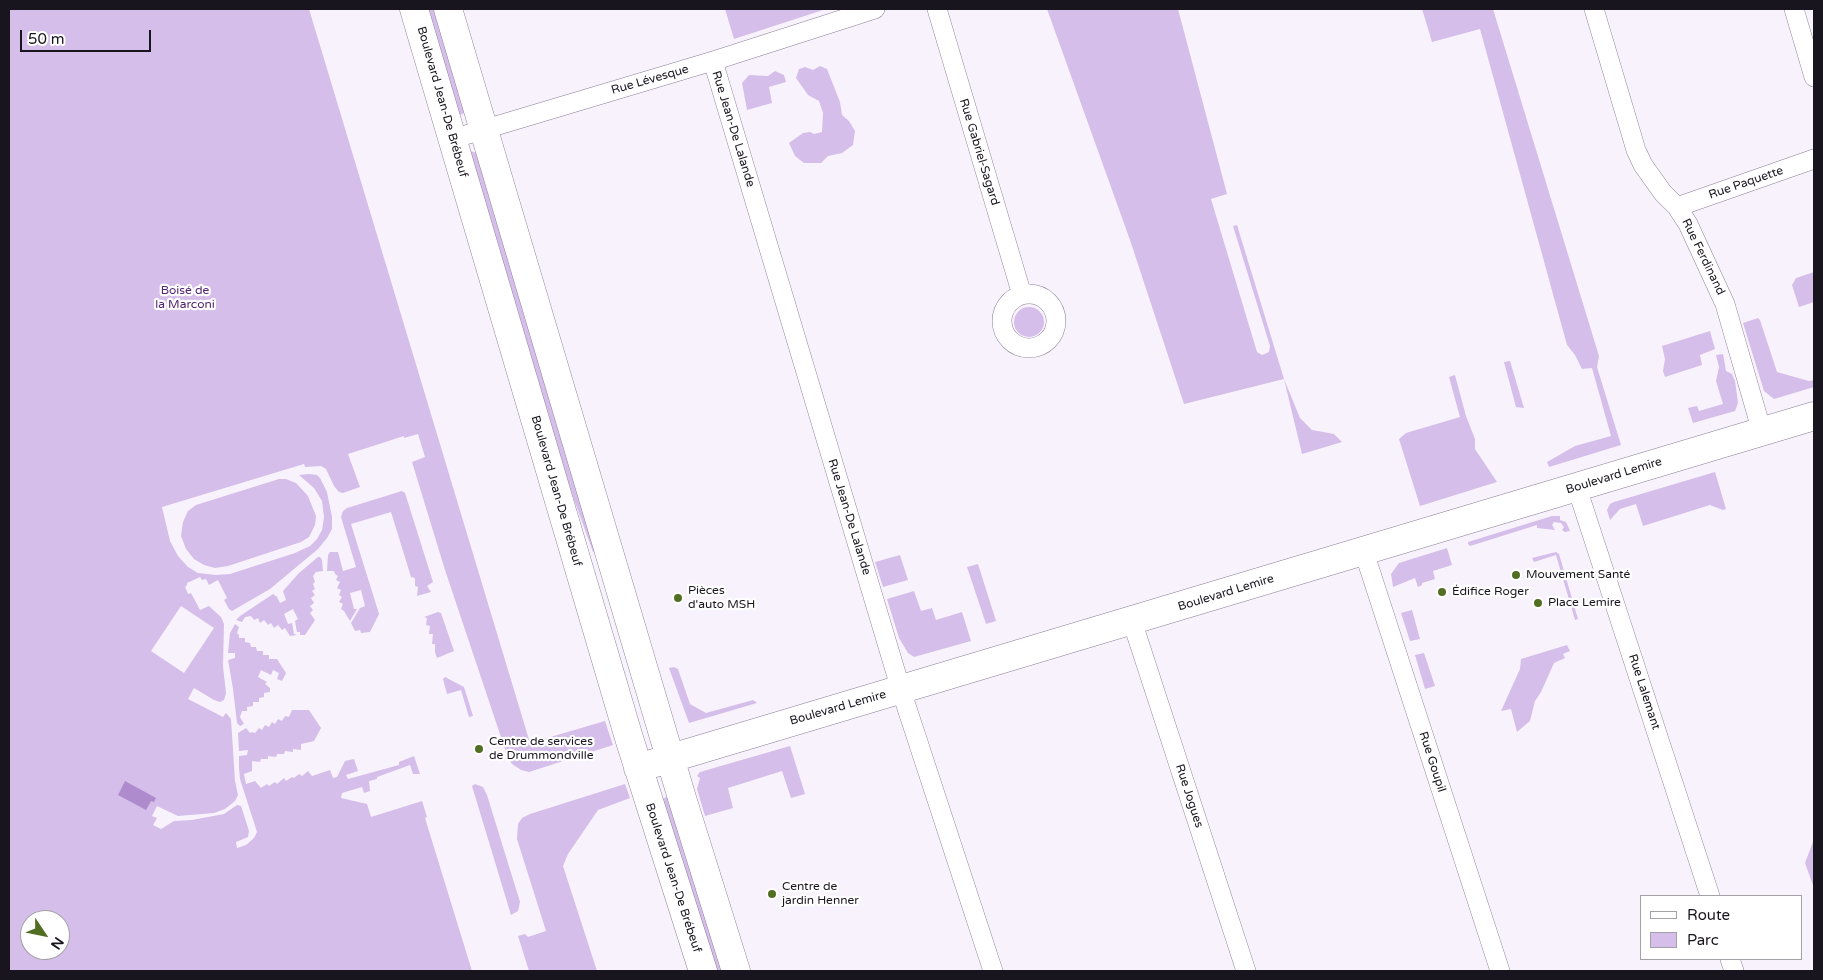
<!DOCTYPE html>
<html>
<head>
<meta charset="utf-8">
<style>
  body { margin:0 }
  #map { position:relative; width:1823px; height:980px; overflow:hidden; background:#f8f2fd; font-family:"Varela Round",sans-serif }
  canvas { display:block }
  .frame { position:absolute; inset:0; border:10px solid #19151e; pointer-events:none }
  .legend { position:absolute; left:1640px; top:895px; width:162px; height:65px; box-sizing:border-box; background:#fff; border:1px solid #a3a1a5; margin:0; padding:6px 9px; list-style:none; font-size:15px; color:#19151e }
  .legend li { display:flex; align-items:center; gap:10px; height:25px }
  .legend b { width:25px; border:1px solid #a3a1a5 }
  .north { position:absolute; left:20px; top:910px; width:50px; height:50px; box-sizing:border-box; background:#fff; border:1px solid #a3a1a5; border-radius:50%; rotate:124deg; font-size:14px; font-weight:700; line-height:20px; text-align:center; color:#19151e }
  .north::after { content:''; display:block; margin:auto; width:18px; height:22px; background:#516e22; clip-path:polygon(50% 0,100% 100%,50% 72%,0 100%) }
  .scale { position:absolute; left:20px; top:30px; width:131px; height:22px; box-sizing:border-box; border:2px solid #19151e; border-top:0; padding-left:6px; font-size:15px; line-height:18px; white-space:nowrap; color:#19151e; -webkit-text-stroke:4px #fff; paint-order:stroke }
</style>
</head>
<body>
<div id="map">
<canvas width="1823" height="980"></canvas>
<div class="frame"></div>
<ul class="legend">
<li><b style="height:6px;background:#fff"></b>Route</li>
<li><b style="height:14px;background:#d5beea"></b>Parc</li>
</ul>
<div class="north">N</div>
<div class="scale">50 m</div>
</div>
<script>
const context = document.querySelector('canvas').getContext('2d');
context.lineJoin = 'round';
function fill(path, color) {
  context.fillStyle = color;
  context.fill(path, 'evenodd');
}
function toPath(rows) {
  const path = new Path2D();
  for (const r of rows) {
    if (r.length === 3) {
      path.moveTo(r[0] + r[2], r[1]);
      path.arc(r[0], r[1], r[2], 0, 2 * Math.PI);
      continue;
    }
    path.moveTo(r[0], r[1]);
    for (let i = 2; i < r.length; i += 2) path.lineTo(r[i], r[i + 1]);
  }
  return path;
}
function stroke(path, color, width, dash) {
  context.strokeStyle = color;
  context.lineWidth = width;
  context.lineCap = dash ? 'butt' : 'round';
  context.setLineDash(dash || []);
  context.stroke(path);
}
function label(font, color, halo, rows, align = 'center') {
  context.font = font + ' "Varela Round",sans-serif';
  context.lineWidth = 4.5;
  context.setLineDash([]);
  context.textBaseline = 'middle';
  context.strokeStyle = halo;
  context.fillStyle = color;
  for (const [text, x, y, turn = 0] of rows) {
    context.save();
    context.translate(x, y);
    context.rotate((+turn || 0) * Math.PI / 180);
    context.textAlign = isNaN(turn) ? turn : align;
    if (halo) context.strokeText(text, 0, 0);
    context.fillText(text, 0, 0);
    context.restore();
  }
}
fill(toPath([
  [9,9,309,9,530,743,605,721,613,745,529,772,521,770,512,764,508,758,445,570,412,462,425,457,418,434,404,438,404,436,348,454,360,487,343,493,339,492,334,486,326,469,321,466,305,467,304,464,162,507,170,541,178,556,188,567,198,573,216,575,230,574,295,553,310,546,317,539,322,530,324,517,322,501,314,488,299,475,309,474,317,475,320,478,327,492,332,517,332,529,327,538,318,549,270,589,232,611,229,609,224,600,227,598,218,580,209,585,206,579,202,580,200,577,187,583,187,585,185,587,188,594,191,593,200,610,209,606,221,617,224,624,223,666,226,693,224,700,220,702,214,700,194,688,188,699,223,717,226,713,231,719,235,781,238,795,235,801,225,809,214,813,178,816,157,806,152,816,157,818,153,825,161,829,174,821,192,820,224,814,237,805,241,806,242,809,249,831,248,837,236,842,237,848,246,845,254,838,257,832,240,779,239,768,239,756,247,755,248,750,239,751,238,733,246,728,250,733,252,732,255,733,259,728,262,730,265,725,269,727,272,722,275,724,278,719,282,721,285,716,289,717,292,710,309,710,321,728,314,741,301,744,301,750,293,749,293,752,285,751,284,754,277,754,276,757,268,756,268,759,261,759,260,762,252,761,252,771,244,774,246,784,255,781,261,788,267,784,269,786,275,782,277,784,284,778,286,781,292,777,294,778,299,774,302,776,308,771,312,776,330,770,333,778,337,777,345,761,354,759,358,771,346,775,348,779,399,765,399,762,414,756,420,774,413,774,410,765,377,777,377,779,369,781,370,791,364,793,362,787,342,793,341,798,367,804,371,817,422,801,427,817,425,818,472,971,9,971],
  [181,606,214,628,184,673,151,651],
  [30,920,60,920,60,950,30,950],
  [424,9,436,9,465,111,463,114,459,115],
  [725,9,822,9,823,10,734,39],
  [1047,9,1178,9,1227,194,1211,199,1257,352,1262,355,1269,352,1270,346,1233,226,1237,225,1284,379,1300,418,1312,430,1334,434,1342,442,1302,454,1284,379,1184,404,1130,240],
  [1422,9,1493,9,1599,356,1597,367,1621,445,1549,467,1547,462,1575,446,1611,436,1592,368,1582,369,1575,355,1567,345,1480,29,1432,42],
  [820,66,827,69,840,102,842,115,849,121,855,131,853,145,842,153,828,156,821,163,804,163,795,156,789,143,803,133,810,132,814,134,822,132,823,113,819,101,808,95,796,78,799,69,805,67,813,70],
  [775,71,784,75,786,82,769,87,772,103,747,110,742,83,749,75,768,76],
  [470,151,477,153,597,551,593,552,556,450],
  [1814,272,1814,302,1799,307,1792,285,1796,278],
  [1029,322,15],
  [1758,318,1760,320,1777,372,1809,381,1814,380,1814,387,1774,399,1764,391,1743,323],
  [1710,331,1715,349,1700,355,1702,365,1665,377,1663,371,1665,359,1662,346],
  [1723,354,1726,371,1732,374,1735,381,1738,403,1735,411,1693,423,1688,408,1697,406,1699,411,1723,404,1716,381,1719,367,1716,355],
  [1510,361,1524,408,1516,407,1504,362],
  [1455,375,1466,416,1475,439,1475,449,1497,482,1420,506,1399,439,1406,433,1460,417,1449,377],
  [1715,472,1726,509,1723,510,1710,505,1643,526,1636,504,1620,509,1610,520,1607,510,1610,504,1614,502],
  [279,479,286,479,296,483,308,496,316,516,315,525,309,537,301,542,228,566,215,568,204,565,194,559,186,549,181,536,183,522,188,511,196,505],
  [402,491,405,493,433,582,427,586,431,592,417,596,418,587,415,586,415,578,411,577,391,512,351,524,379,614,370,632,361,633,360,630,355,631,351,623,360,608,365,606,361,590,350,593,354,609,357,609,350,621,344,611,341,609,343,604,339,602,342,597,339,595,341,590,337,588,340,582,336,580,338,576,335,574,334,571,327,571,328,555,330,552,338,552,343,571,356,567,341,517,343,511,347,508],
  [1552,516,1560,516,1560,520,1566,522,1570,531,1565,532,1562,530,1564,527,1561,523,1554,522,1552,525,1555,530,1537,528,1537,525,1470,546,1468,544,1468,542],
  [1447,548,1452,565,1433,571,1435,579,1422,583,1422,585,1418,587,1415,578,1393,587,1391,574,1399,563],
  [1556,552,1559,554,1578,619,1575,620,1556,555,1534,562,1532,558],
  [900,555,908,580,883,587,875,562],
  [318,557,320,557,322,560,323,571,316,572,313,576,315,582,313,584,315,589,312,591,315,595,311,598,314,603,310,606,313,610,310,613,315,620,305,635,300,635,300,632,297,632,295,621,298,619,293,609,284,614,288,624,292,623,294,634,297,635,290,636,285,628,282,630,278,625,274,628,271,623,268,625,264,620,260,623,258,618,254,620,251,616,245,617,242,622,236,620,240,616,273,594,277,597,280,603,286,600,283,591,299,573],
  [978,564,996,621,986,624,967,567],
  [914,591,921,611,932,608,936,620,962,612,971,641,914,657,908,653,899,638,887,599],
  [1412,610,1420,639,1410,641,1401,613],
  [438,612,441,613,454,651,437,658,435,652,435,644,432,644,433,634,429,634,430,626,426,625,427,618,424,617],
  [235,624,239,627,237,633,239,635,239,638,245,638,245,642,250,643,251,647,256,647,257,651,263,651,263,655,269,655,269,659,277,659,286,673,282,681,277,679,279,673,273,670,271,675,261,670,258,677,267,682,265,684,270,688,270,692,264,693,264,697,259,698,259,702,253,702,253,706,247,707,247,711,242,711,240,717,244,724,240,726,237,723,233,689,228,660,235,658,235,653,228,653,230,633],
  [1567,645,1570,651,1563,654,1565,658,1554,663,1541,692,1535,701,1530,721,1517,732,1511,709,1501,711,1520,669,1521,659],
  [1424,653,1435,686,1425,689,1415,655],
  [674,667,678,669,690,704,706,713,753,700,757,703,689,723,669,668],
  [445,677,464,687,473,716,469,717,461,690,447,694,443,679],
  [790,746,805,794,791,798,782,771,728,788,733,808,705,816,697,789,700,778,697,776,700,772],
  [475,784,483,787,487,795,520,902,518,911,511,915,472,786],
  [625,784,630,798,598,810,568,854,563,866,597,971,529,971,518,936,525,934,528,937,546,931,517,839,518,824,522,818,530,814],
  [667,797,670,800,724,971,713,971,662,801,664,798],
  [1814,839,1814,888,1805,863]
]), '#d5beea');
fill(toPath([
  [125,781,156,798,154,802,151,801,146,810,118,795]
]), '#ae8bcd');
const minor = toPath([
  [937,9,1022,295],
  [1594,9,1636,150,1643,165,1663,193,1677,207,1688,224,1725,304,1762,432],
  [1794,9,1814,77],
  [713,61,901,690,993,971],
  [452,139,713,61,875,9],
  [1677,207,1814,159],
  [1029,321,27],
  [1577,488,1710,896],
  [1364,552,1500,971],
  [1132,621,1246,971],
  [1730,959,1734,971]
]);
const secondary = toPath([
  [414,9,629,738,703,971],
  [448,9,682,798,736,971],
  [638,768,1814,416]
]);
stroke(minor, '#8b7f97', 20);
stroke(secondary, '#8b7f97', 29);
stroke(minor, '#fff', 19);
stroke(secondary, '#fff', 28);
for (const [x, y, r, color] of [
  [1516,575,5,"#516e22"],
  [1442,592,5,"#516e22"],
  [678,598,5,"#516e22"],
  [1538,603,5,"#516e22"],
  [479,749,5,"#516e22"],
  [772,894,5,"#516e22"]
]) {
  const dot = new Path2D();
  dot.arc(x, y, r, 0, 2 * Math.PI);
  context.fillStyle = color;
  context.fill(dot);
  stroke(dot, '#fff', 2);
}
label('12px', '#19151e', '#fff', [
  ["Rue Lévesque",650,80,-16],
  ["Boulevard Jean-De Brébeuf",442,102,74],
  ["Rue Jean-De Lalande",733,129,73],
  ["Rue Gabriel-Sagard",979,152,73],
  ["Rue Paquette",1746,183,-19],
  ["Rue Ferdinand",1703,257,64],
  ["Boulevard Lemire",1614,476,-17],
  ["Boulevard Jean-De Brébeuf",556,491,74],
  ["Rue Jean-De Lalande",849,517,73],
  ["Boulevard Lemire",1226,593,-17],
  ["Rue Lalemant",1644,692,72],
  ["Boulevard Lemire",838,708,-16],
  ["Rue Goupil",1432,762,72],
  ["Rue Jogues",1189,796,72],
  ["Boulevard Jean-De Brébeuf",673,878,72]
]);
label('12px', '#522473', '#fff', [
  ["Boisé de",185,291],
  ["la Marconi",185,305]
]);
label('12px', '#19151e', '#fff', [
  ["Mouvement Santé",1526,575],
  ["Pièces",688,591],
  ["d'auto MSH",688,605],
  ["Édifice Roger",1452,592],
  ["Place Lemire",1548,603],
  ["Centre de services",489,742],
  ["de Drummondville",489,756],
  ["Centre de",782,887],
  ["jardin Henner",782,901]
], 'left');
</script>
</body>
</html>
